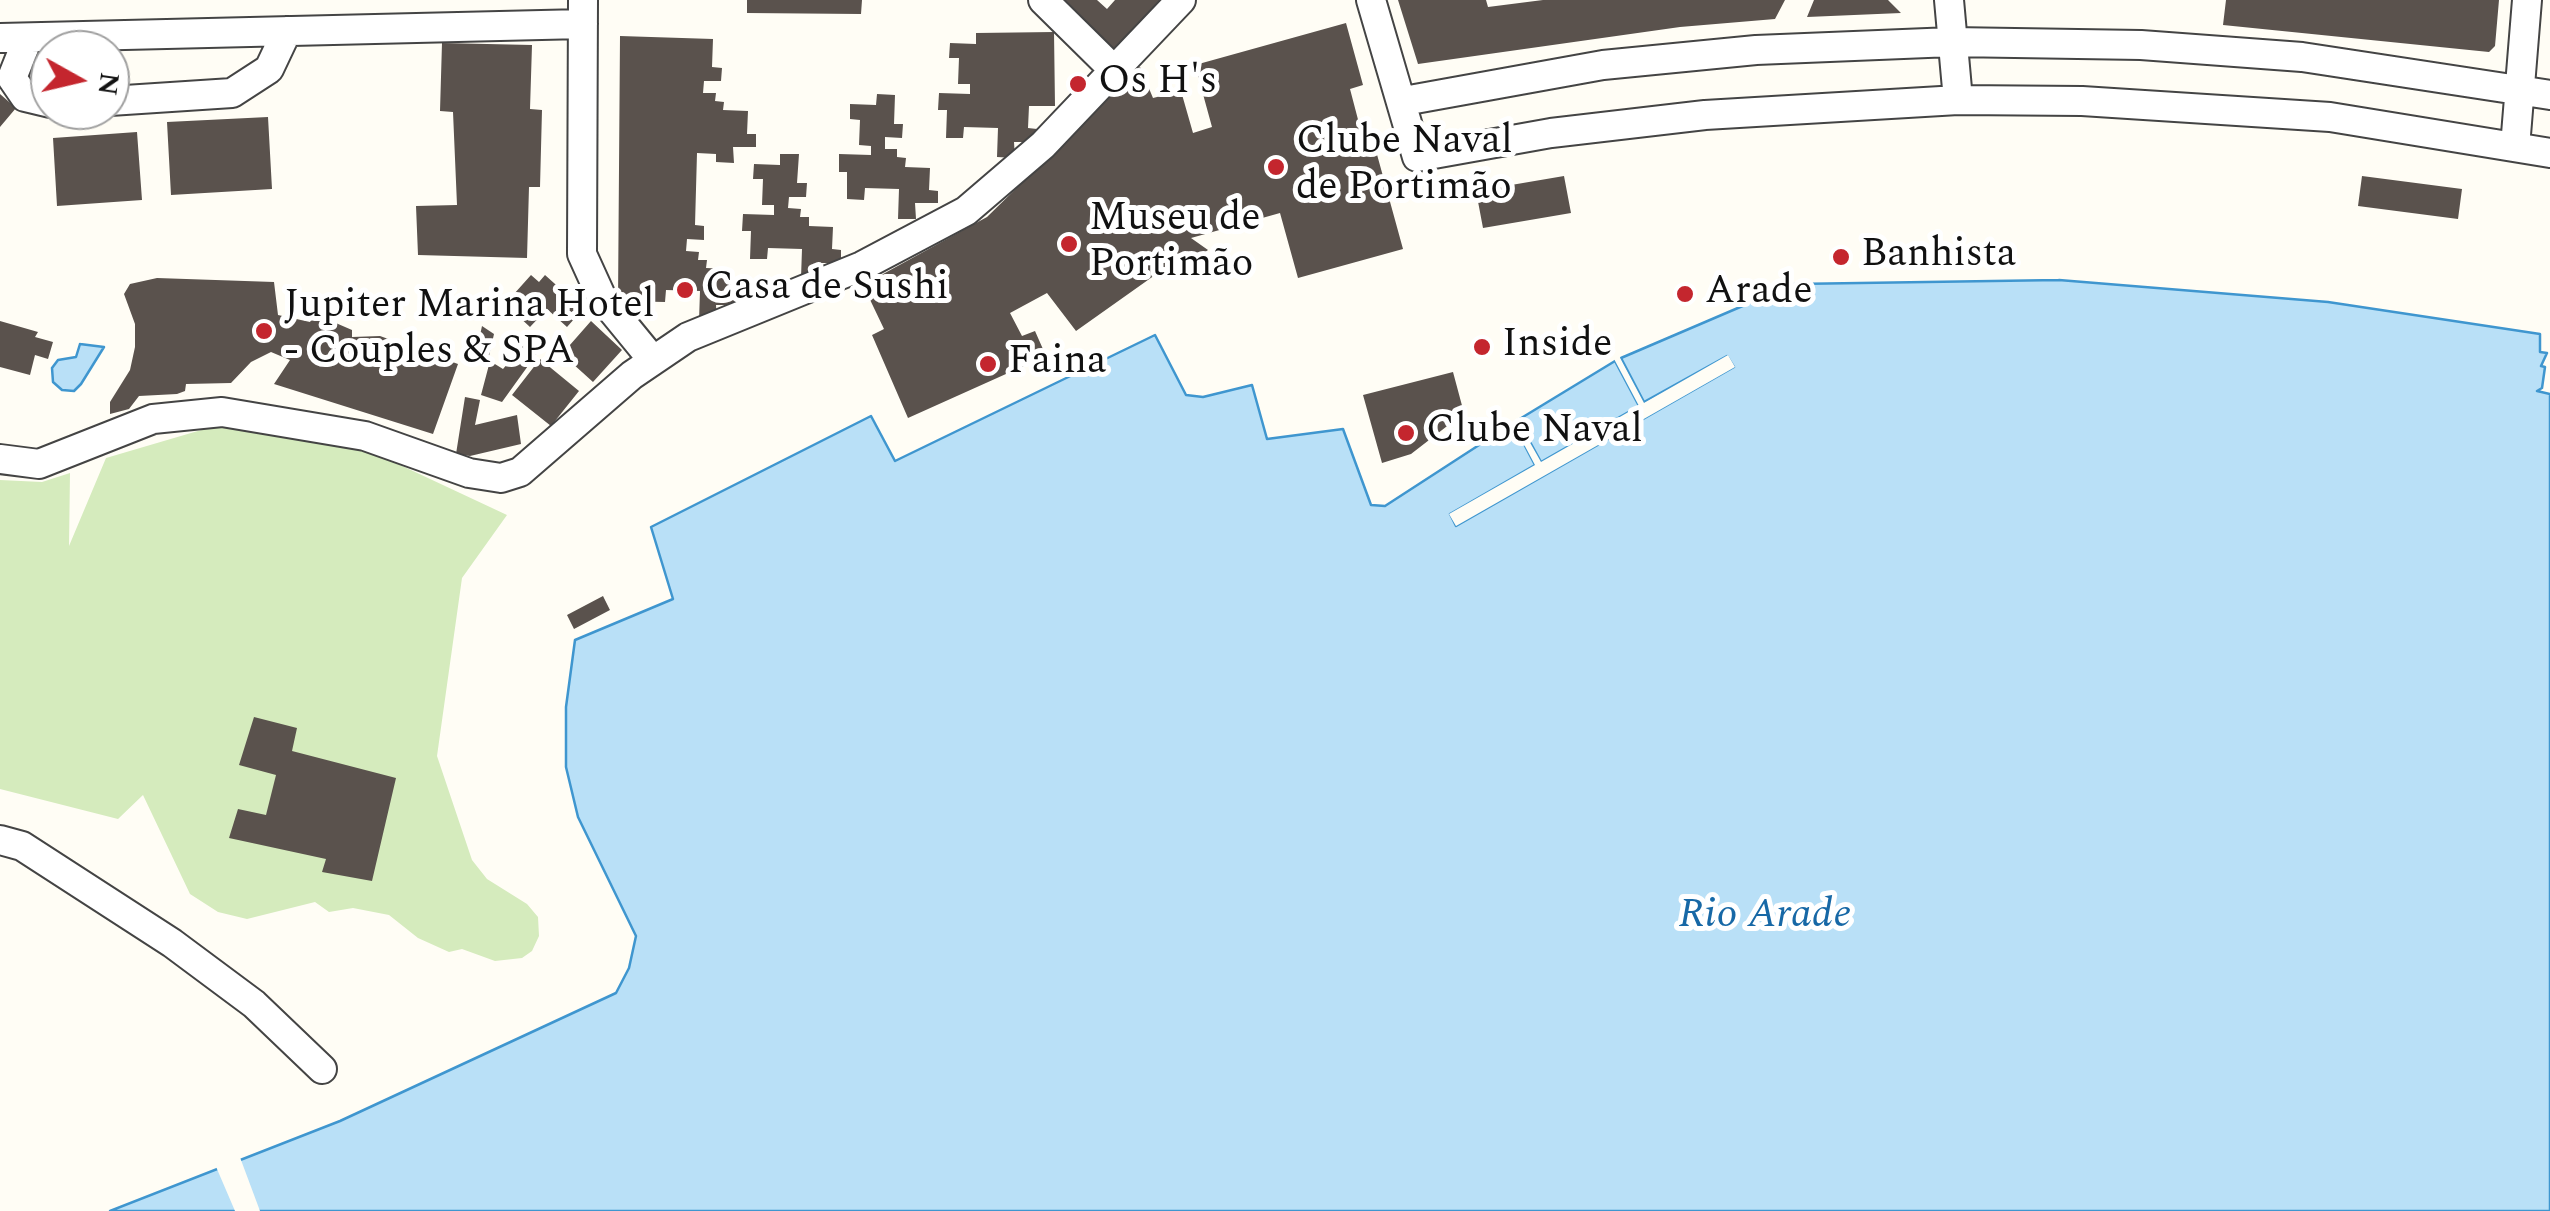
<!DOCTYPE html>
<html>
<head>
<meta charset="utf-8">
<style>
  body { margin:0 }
  #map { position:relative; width:2550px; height:1211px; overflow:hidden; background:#fffdf5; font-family:Spectral,serif }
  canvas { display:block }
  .north { position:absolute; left:30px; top:30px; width:100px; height:100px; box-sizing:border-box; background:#fff; border:2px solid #a0a0a0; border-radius:50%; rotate:98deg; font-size:28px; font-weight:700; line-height:40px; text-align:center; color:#111 }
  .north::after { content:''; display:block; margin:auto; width:35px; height:45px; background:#c4262e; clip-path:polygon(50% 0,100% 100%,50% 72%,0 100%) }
</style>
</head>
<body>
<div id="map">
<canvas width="2550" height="1211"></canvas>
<div class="north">N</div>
</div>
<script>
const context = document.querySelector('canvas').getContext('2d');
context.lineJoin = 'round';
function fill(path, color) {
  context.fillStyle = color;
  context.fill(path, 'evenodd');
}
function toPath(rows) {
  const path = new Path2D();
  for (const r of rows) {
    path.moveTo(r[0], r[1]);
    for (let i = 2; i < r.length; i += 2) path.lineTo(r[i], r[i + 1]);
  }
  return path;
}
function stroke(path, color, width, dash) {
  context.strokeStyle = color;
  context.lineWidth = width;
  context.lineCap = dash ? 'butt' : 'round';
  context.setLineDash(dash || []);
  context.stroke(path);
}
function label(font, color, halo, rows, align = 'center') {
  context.font = font + ' Spectral,serif';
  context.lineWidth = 10;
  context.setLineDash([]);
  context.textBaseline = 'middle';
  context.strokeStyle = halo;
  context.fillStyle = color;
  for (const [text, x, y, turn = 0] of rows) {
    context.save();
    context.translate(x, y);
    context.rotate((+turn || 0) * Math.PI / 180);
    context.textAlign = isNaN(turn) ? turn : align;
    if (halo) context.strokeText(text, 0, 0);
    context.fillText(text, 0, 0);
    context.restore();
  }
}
fill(toPath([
  [225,423,366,449,507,515,462,578,437,756,472,860,487,879,527,904,538,917,539,936,532,951,522,958,495,961,462,949,449,952,418,938,389,915,353,908,329,912,315,902,247,919,218,912,190,894,143,795,118,819,0,789,0,480,42,482,70,473,69,546,106,458]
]), '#d5ebbd');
const water = toPath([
  [2059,280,2328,302,2540,334,2540,352,2547,353,2541,366,2545,367,2542,388,2537,391,2550,394,2550,1211,110,1211,340,1121,616,993,629,968,636,936,578,817,566,767,566,707,575,640,673,599,651,527,871,416,895,461,1155,335,1186,395,1203,397,1252,385,1267,439,1343,429,1371,505,1385,506,1513,423,1535,465,1450,514,1456,526,1734,367,1727,356,1644,402,1621,358,1794,284,2059,280],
  [80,344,104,347,81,384,74,391,62,390,53,382,52,368,58,360,76,357,80,344],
  [1615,361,1639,406,1541,462,1518,420,1615,361]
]);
fill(water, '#b9e0f7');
stroke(water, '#3f96cf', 2.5);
fill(toPath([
  [1618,354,1644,403,1728,355,1735,367,1456,526,1449,514,1535,465,1510,418,1515,416,1541,462,1639,406,1613,357],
  [1726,362,1728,366,1458,519,1456,516],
  [238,1152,260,1211,235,1211,214,1162]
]), '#fffdf5');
fill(toPath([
  [747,0,862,0,861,14,747,13],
  [1052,0,1097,0,1107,9,1115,0,1168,0,1111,54],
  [1398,0,1486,0,1488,7,1543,0,1785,0,1775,19,1680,27,1418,64],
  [1814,0,1888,0,1901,13,1807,17],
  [2226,0,2499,0,2495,46,2489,52,2223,25],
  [1346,23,1363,85,1350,89,1361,131,1370,129,1403,249,1298,278,1280,213,1191,238,1208,250,1186,267,1179,258,1076,331,1047,293,1010,313,1022,336,1035,331,1046,356,908,418,872,335,884,329,863,285,987,217,1140,67,1153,98,1181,91,1193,133,1212,127,1195,65],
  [1054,32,1055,106,1029,106,1028,128,1037,129,1037,142,1014,142,1015,158,997,157,998,128,964,127,963,138,946,138,947,110,938,110,939,93,970,94,970,84,958,84,959,58,949,58,950,43,976,44,976,33],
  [620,36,713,39,712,67,722,68,721,81,704,81,703,93,716,93,715,101,724,102,723,110,748,111,747,134,756,134,756,147,733,147,734,163,716,162,716,154,697,153,695,225,704,226,704,240,687,239,686,251,699,252,698,260,707,260,706,268,731,269,730,292,739,292,739,305,716,305,717,321,699,321,700,291,666,290,665,302,618,301],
  [442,43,532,45,530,109,542,110,540,187,529,187,527,258,418,255,416,206,457,205,453,112,440,111],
  [0,94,16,108,0,127],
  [877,94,895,95,894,124,903,124,902,138,885,137,885,149,897,149,897,157,906,158,905,167,930,168,929,190,938,191,938,203,915,203,916,219,898,219,899,189,865,188,864,200,847,199,847,172,839,172,839,154,871,155,871,146,859,145,860,120,850,119,850,104,876,105],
  [268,117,272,189,171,195,167,122],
  [137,132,142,200,57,206,53,138],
  [780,154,799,154,797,183,807,183,806,197,789,197,788,208,801,209,800,217,809,217,809,226,833,227,832,249,841,250,841,263,818,263,819,279,801,278,802,249,768,248,767,259,750,259,751,231,742,231,743,214,774,215,774,205,762,205,763,179,753,179,754,164,780,165],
  [1564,176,1571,213,1483,228,1476,191],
  [2362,176,2462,189,2458,219,2358,206],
  [531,275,539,282,545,275,583,309,567,327,547,309,530,327,505,304],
  [157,278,274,282,278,315,310,322,315,314,352,330,352,337,380,336,458,364,433,434,274,384,290,360,271,352,251,362,231,383,186,384,185,391,177,394,139,396,129,409,110,414,110,402,130,370,135,347,135,324,124,294,130,284],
  [0,321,38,332,35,337,53,342,48,359,35,355,30,375,0,367],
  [591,321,622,350,593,382,562,354],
  [482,326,494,334,489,356,476,354],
  [525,343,538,352,502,402,481,395,490,361,503,369],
  [540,359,579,391,551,426,512,395],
  [1453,372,1464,413,1411,454,1382,463,1363,395],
  [465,397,480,400,475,425,517,415,521,444,470,456,456,454],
  [603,596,610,610,574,629,567,615],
  [254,717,297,728,292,751,396,778,372,881,322,872,326,859,229,838,238,809,266,815,276,775,239,765]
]), '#5a524d');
const minor = toPath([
  [583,0,582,254,602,298,652,359],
  [1043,0,1115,71],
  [1371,0,1417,157,1551,133,1705,115,1958,100,2082,101,2330,117,2550,153],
  [1949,0,1958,100],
  [0,38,583,24],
  [28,38,12,78,25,97,50,103],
  [110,101,232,93,269,69,287,31],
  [1404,101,1603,65,1756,50,1952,42,2141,45,2302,57,2550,95],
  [2515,147,2527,0],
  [0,459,39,464,153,419,222,412,365,436,469,473,501,478,520,472,632,375,688,337,862,266,966,211,1043,145,1181,0],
  [0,840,22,846,172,943,254,1004,322,1069]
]);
stroke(minor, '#444', 32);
stroke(minor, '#fff', 28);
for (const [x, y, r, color] of [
  [1078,84,10,"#c4262e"],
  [1276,167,10,"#c4262e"],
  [1069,244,10,"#c4262e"],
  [1841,257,10,"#c4262e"],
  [685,290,10,"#c4262e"],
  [1685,294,10,"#c4262e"],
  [264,331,10,"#c4262e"],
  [1482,347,10,"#c4262e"],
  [988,364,10,"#c4262e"],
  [1406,433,10,"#c4262e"]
]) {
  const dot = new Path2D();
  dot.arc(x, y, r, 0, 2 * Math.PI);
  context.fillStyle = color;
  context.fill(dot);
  stroke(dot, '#fff', 4);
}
label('40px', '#111', '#fff', [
  ["Os H's",1098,84],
  ["Clube Naval",1296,144],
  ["de Portimão",1296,190],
  ["Museu de",1089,221],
  ["Portimão",1089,267],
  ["Banhista",1861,257],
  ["Casa de Sushi",705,290],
  ["Arade",1705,294],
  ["Jupiter Marina Hotel",284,308],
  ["- Couples & SPA",284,354],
  ["Inside",1502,347],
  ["Faina",1008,364],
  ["Clube Naval",1426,433]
], 'left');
label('italic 42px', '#1768a6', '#fff', [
  ["Rio Arade",1765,918]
]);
</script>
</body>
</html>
